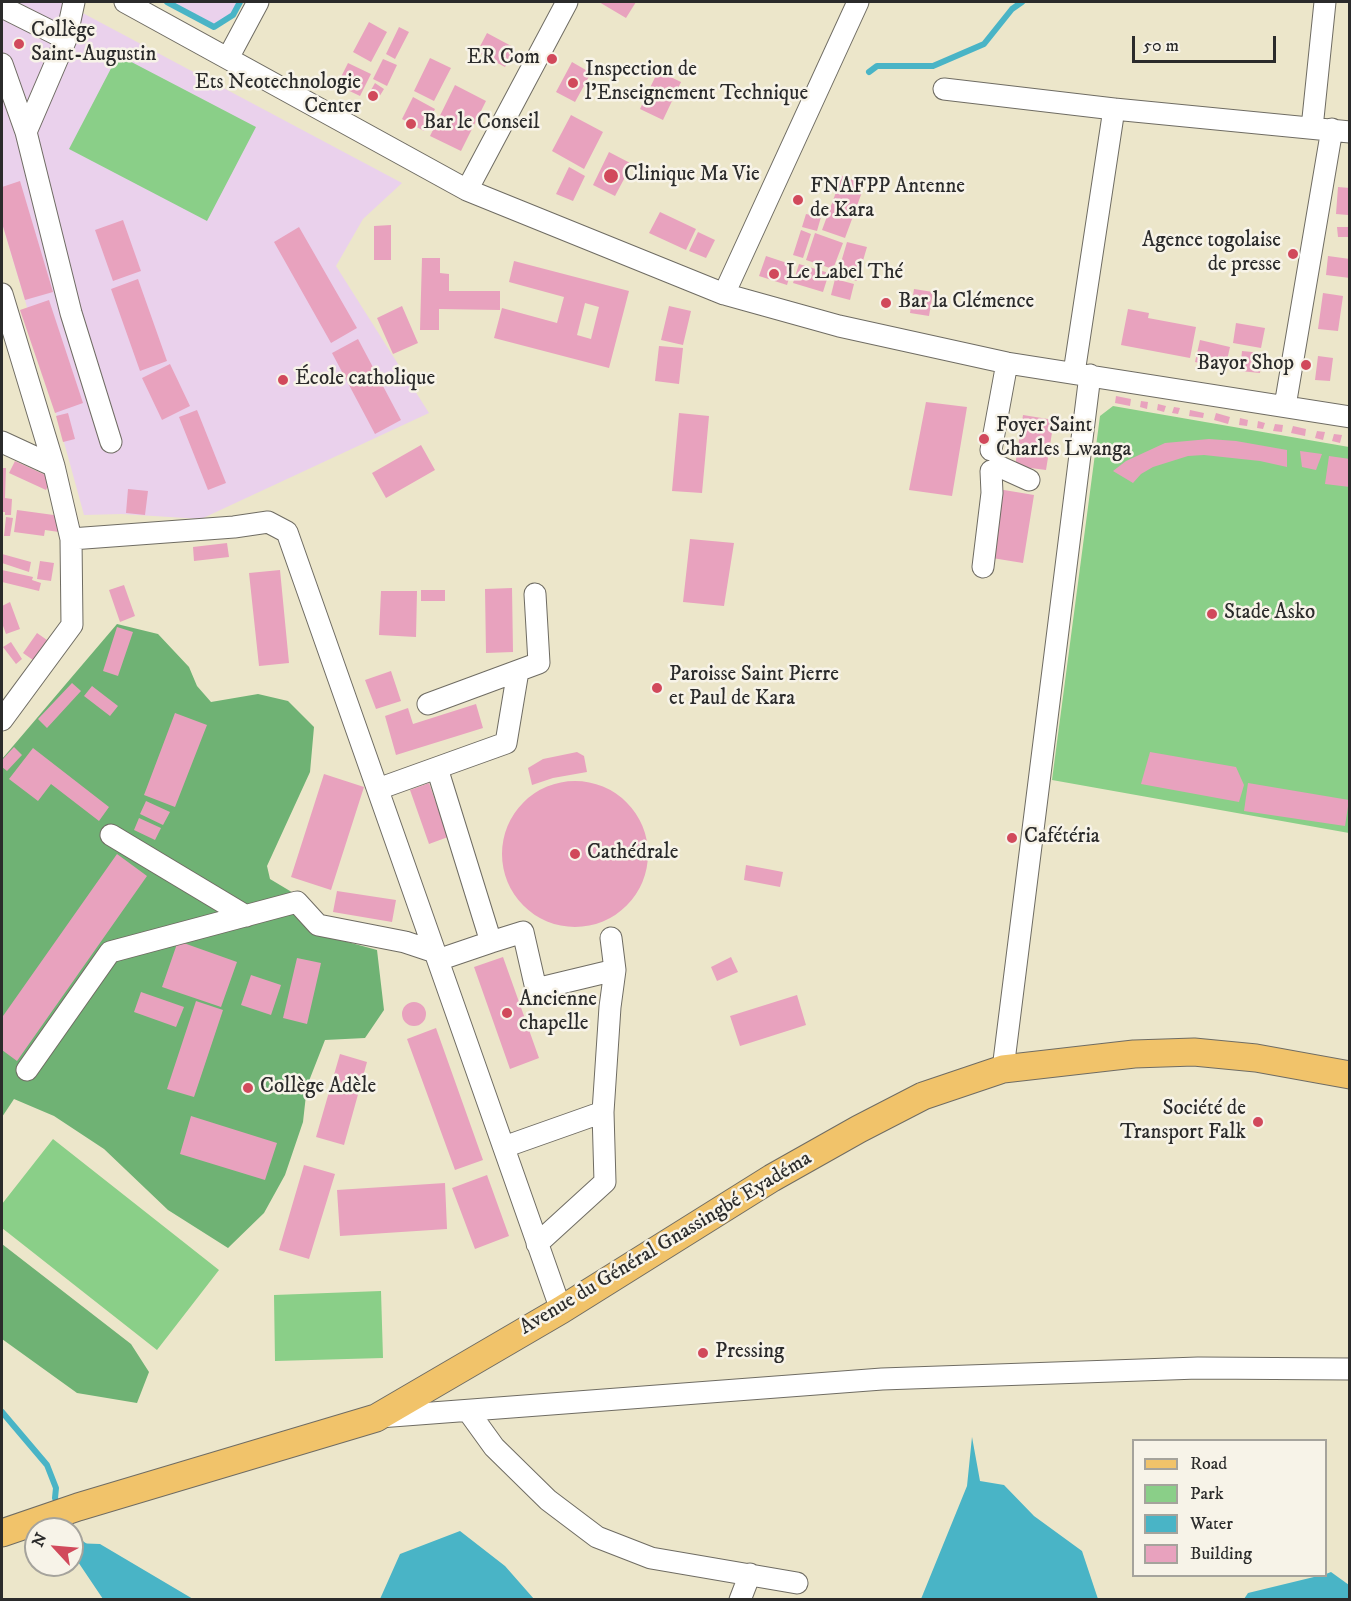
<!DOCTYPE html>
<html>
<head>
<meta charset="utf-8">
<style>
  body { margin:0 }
  #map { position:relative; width:1351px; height:1601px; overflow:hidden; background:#ece6ca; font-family:"IM FELL DW Pica",serif }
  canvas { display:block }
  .frame { position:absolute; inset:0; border:3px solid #2b2b2b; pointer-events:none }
  .legend { position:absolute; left:1132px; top:1439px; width:195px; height:138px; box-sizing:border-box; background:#f7f3e8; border:2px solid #a5a39c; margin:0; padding:8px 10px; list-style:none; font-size:18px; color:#2b2b2b }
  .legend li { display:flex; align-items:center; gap:12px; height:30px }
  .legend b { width:30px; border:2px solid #a5a39c }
  .north { position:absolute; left:24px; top:1517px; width:60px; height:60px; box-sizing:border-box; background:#f7f3e8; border:2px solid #a5a39c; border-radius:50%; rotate:296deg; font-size:16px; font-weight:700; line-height:24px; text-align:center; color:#2b2b2b }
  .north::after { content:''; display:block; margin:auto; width:21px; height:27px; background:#d1495b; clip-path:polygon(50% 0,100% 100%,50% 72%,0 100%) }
  .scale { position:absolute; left:1132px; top:36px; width:144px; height:27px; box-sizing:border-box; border:3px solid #2b2b2b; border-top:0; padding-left:8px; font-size:18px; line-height:21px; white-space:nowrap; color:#2b2b2b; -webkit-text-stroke:4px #f7f3e8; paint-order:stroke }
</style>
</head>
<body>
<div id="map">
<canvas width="1351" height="1601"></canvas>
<div class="frame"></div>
<ul class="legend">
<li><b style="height:8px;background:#f1c36a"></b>Road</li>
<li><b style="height:16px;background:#8acf88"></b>Park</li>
<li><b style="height:16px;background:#49b4c6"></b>Water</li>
<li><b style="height:16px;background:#e8a2be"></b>Building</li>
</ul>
<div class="north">N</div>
<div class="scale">50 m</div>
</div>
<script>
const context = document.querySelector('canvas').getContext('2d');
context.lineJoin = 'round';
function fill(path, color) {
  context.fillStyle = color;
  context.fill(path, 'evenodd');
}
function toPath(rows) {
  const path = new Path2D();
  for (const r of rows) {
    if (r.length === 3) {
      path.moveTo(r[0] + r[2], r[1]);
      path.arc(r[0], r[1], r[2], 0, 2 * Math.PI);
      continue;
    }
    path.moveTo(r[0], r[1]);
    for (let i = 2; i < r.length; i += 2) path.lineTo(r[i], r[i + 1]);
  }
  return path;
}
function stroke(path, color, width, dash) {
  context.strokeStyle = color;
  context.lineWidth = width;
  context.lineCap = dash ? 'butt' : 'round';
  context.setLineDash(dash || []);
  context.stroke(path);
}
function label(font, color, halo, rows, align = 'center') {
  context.font = font + ' "IM FELL DW Pica",serif';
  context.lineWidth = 5;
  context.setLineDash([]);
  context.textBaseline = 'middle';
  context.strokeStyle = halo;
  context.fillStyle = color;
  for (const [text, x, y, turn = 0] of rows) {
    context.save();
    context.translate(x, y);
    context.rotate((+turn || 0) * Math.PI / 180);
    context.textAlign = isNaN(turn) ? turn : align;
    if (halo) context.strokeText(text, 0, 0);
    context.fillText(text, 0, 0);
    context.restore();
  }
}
fill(toPath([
  [2,2,62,2,402,183,363,219,336,266,429,413,201,519,122,514,84,515,25,300,2,223],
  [173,2,238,2,232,13,214,24]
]), '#ead1ec');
fill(toPath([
  [118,55,256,127,207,221,69,149],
  [1113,406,1349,447,1349,833,1052,780,1100,416],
  [53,1139,219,1270,157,1350,2,1228,2,1204],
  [381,1291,383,1358,275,1361,274,1295]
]), '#8acf88');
fill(toPath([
  [117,624,158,634,189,667,197,686,211,702,258,694,288,701,314,727,310,772,267,866,270,879,305,900,333,938,377,950,384,1010,365,1038,325,1040,307,1086,303,1122,285,1175,264,1213,228,1248,168,1210,104,1149,54,1116,14,1099,2,1117,2,759],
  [2,1244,131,1344,149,1372,137,1403,77,1393,2,1339]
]), '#6fb274');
fill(toPath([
  [972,1437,980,1481,1004,1485,1034,1516,1082,1551,1098,1599,921,1599,967,1486],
  [460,1531,505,1566,534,1599,380,1599,400,1554],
  [72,1543,100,1544,193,1599,103,1599,72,1553],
  [1331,1572,1349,1585,1349,1599,1244,1599,1248,1593,1318,1576,1326,1576,1326,1574]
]), '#49b4c6');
stroke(toPath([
  [167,2,214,27,233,15,240,2],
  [869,72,877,66,933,66,984,44,1012,9,1022,2],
  [2,1412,47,1465,56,1488,55,1498,58,1506],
  [72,1537,86,1547]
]), '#49b4c6', 6);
fill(toPath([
  [599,2,636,2,626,18],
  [369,22,387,32,371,62,353,52],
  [399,27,409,32,395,59,386,54],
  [487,33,515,48,505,67,477,52],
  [430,58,451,68,434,101,414,91],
  [383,59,397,65,387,86,373,79],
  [572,62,591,73,575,102,556,92],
  [348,63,371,74,360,96,337,85],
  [658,71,681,82,663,120,640,109],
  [375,83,384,89,376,102,367,97],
  [455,85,486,101,461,151,430,136],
  [413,97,435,109,424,131,402,119],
  [571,115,603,132,584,169,552,151],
  [609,152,632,164,615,196,593,185],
  [569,167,585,176,573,201,556,194],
  [842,176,865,184,845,238,822,230],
  [20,181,53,292,25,300,2,223,2,187],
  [1338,187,1350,188,1348,215,1336,214],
  [660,212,696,229,686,250,649,233],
  [806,214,821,217,817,231,802,227],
  [123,220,141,271,113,281,95,230],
  [391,225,391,260,374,260,374,226],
  [299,227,357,328,331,343,274,242],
  [1337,227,1350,227,1350,237,1338,237],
  [801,230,811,234,803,258,793,255],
  [698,232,715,240,706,258,689,251],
  [815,233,843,243,833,269,806,260],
  [847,242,867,247,857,281,837,276],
  [766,256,793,265,787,285,759,276],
  [1328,256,1350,259,1350,278,1326,275],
  [422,258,440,258,440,273,449,274,449,291,500,291,500,310,439,309,439,330,420,330],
  [514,261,629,291,609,368,494,338,502,308,557,323,564,297,509,282],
  [585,303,599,307,591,339,577,335],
  [799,264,829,273,823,292,793,283],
  [138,279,167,361,140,371,111,289],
  [835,279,854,284,850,300,831,295],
  [914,289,933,292,929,316,910,313],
  [1323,293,1343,296,1338,331,1318,329],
  [49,300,83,403,55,413,20,310],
  [402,306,418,343,393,354,377,318],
  [669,306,691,311,683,345,661,340],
  [1128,309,1149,313,1148,318,1196,327,1190,358,1121,345],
  [1236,323,1265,328,1261,348,1233,343],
  [358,339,401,420,375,434,332,353],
  [1200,340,1230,347,1225,369,1195,362],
  [659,346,683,348,679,384,655,381],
  [1242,351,1262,353,1260,373,1240,371],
  [1318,356,1333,358,1330,381,1315,380],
  [170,364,190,406,162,420,142,378],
  [1116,396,1131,399,1130,406,1115,403],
  [1141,401,1148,402,1147,409,1140,407],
  [926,402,967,407,952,496,909,490],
  [1158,404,1166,406,1164,412,1157,410],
  [1174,407,1180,408,1178,414,1172,413],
  [197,410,226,483,208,490,179,417],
  [1190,410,1204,413,1203,418,1189,416],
  [68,413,75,439,63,442,56,416],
  [679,413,709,416,702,493,672,491],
  [1216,413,1230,417,1228,424,1214,420],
  [1023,415,1054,420,1046,470,1015,466],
  [1240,418,1248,420,1247,426,1239,425],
  [1258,421,1265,423,1263,429,1257,428],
  [1275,424,1283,425,1282,432,1273,431],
  [1293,426,1306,429,1305,436,1291,433],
  [1317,431,1325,432,1323,440,1315,438],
  [1334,434,1342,435,1340,443,1332,441],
  [1209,439,1236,441,1287,450,1287,467,1260,461,1204,455,1188,456,1153,467,1141,474,1133,483,1113,471,1126,461,1165,443],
  [421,445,435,470,386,498,372,473],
  [1300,451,1322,454,1316,470,1302,467],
  [1329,456,1350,459,1350,487,1325,484],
  [15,461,52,478,46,490,9,473],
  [2,468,6,468,5,498,12,499,11,515,5,515,5,512,2,512],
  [128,489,148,491,145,515,126,513],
  [998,489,1034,495,1023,563,986,557],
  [17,510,61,516,59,532,45,530,44,536,14,532],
  [6,517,13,518,10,536,4,536],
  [690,539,734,543,724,606,683,602],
  [227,543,229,557,194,561,193,547],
  [2,554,31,562,29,572,2,563],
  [40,561,54,563,51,581,37,579],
  [2,570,33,577,32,580,41,583,39,591,2,582],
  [280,570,289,663,259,666,249,573],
  [124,585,135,616,120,622,109,590],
  [512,588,513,652,486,653,485,589],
  [421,590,445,590,445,601,421,601],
  [381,591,417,591,416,637,379,635],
  [10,602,20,629,6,634,2,623,2,606],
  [117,627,133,632,118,676,103,671],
  [37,633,47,640,33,660,23,653],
  [11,642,22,659,16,664,3,647],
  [391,671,401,701,376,709,365,680],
  [72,683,81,691,47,728,38,719],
  [92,686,118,706,110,716,84,696],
  [476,704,483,728,396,755,385,716,408,708,413,724],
  [175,713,207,725,175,807,144,795],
  [14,747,22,755,7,771,2,767,2,760],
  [33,748,109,807,99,821,51,784,38,801,9,779],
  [577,752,584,756,587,772,553,778,532,785,528,768,543,759],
  [1150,752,1236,767,1244,785,1239,802,1141,784],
  [324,774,364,787,331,890,291,877],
  [575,854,73],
  [429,783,448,837,429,844,410,790],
  [1248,783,1349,800,1345,826,1244,811],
  [146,801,170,812,163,825,140,814],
  [139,818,161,828,155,840,134,830],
  [117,854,147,876,17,1061,2,1050,2,1015,3,1016],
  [746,865,783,872,780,887,744,880],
  [337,891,396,900,392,922,333,912],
  [178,941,237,962,221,1007,162,987],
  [503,957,539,1058,510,1069,474,967],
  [731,957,738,972,717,981,711,967],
  [297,958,321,963,307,1024,283,1018],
  [251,975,281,985,271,1015,241,1005],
  [141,992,184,1007,176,1027,134,1012],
  [797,995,806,1025,740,1046,730,1016],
  [196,1001,223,1010,194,1097,167,1089],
  [414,1014,12],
  [436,1028,483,1160,455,1170,407,1039],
  [340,1054,367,1062,344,1145,316,1137],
  [191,1116,277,1143,265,1180,180,1154],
  [304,1165,335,1174,309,1259,279,1250],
  [487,1175,509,1236,475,1249,452,1188],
  [445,1183,447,1229,340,1236,337,1190]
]), '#e8a2be');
const minor = toPath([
  [125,2,467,190,724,294,839,326,1007,363,1350,417],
  [2,7,66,39],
  [228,58,258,2],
  [2,64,26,132,71,313,111,442],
  [944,89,1114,109,1350,132],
  [1312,128,1325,2],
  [26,132,66,39,74,2],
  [467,190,567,2],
  [2,294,54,466,71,539,72,625,2,720],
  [724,294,858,2],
  [1074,373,1114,109],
  [1285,406,1332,129],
  [2,442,54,466],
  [991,450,1007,363],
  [998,466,1029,480],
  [71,539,234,527,268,522,287,532,561,1310],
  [983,567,992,493,991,471],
  [428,704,539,663,535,594],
  [437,768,491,942,438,960],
  [378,789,506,743,518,671],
  [111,835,246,916],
  [491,942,523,932,536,989,615,970,611,938],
  [1003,1069,1090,375],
  [27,1070,110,952,297,902,318,925,405,942,435,952],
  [504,1147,603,1112,610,1007,615,970],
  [537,1244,605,1182,603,1112],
  [468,1411,494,1447,548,1500,597,1537,651,1558,797,1583],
  [379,1417,882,1379,1198,1368,1350,1369],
  [740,1600,750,1574]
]);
const major = toPath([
  [2,1533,78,1507,376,1418,561,1310,772,1178,859,1129,923,1096,1003,1069,1134,1054,1194,1052,1256,1058,1350,1075]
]);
stroke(minor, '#6f6c63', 23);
stroke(major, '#6f6c63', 29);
stroke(minor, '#fff', 21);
stroke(major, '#f1c36a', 27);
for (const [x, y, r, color] of [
  [19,44,6,"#d1495b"],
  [552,59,6,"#d1495b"],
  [573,83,6,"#d1495b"],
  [373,96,6,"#d1495b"],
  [411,124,6,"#d1495b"],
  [611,176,8,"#d1495b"],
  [798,200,6,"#d1495b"],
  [1293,254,6,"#d1495b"],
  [774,274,6,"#d1495b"],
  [886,303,6,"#d1495b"],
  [1306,365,6,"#d1495b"],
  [283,380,6,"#d1495b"],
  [984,439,6,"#d1495b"],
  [1212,614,6,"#d1495b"],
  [657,688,6,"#d1495b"],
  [1012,838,6,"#d1495b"],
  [575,854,6,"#d1495b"],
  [507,1013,6,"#d1495b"],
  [248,1088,6,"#d1495b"],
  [1258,1122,6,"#d1495b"],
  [703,1353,6,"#d1495b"]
]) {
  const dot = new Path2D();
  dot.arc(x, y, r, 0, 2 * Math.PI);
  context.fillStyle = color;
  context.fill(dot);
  stroke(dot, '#f7f3e8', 2);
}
label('21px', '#2b2b2b', '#f7f3e8', [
  ["Collège",31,32],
  ["Saint-Augustin",31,56],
  ["ER Com",540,59,"right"],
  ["Inspection de",585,71],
  ["l'Enseignement Technique",585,95],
  ["Ets Neotechnologie",361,84,"right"],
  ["Center",361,108,"right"],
  ["Bar le Conseil",423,124],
  ["Clinique Ma Vie",624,176],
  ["FNAFPP Antenne",810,188],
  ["de Kara",810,212],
  ["Agence togolaise",1281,242,"right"],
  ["de presse",1281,266,"right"],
  ["Le Label Thé",786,274],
  ["Bar la Clémence",898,303],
  ["Bayor Shop",1294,365,"right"],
  ["École catholique",295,380],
  ["Foyer Saint",996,427],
  ["Charles Lwanga",996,451],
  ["Stade Asko",1224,614],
  ["Paroisse Saint Pierre",669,676],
  ["et Paul de Kara",669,700],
  ["Cafétéria",1024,838],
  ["Cathédrale",587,854],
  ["Ancienne",519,1001],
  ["chapelle",519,1025],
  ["Collège Adèle",260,1088],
  ["Société de",1246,1110,"right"],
  ["Transport Falk",1246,1134,"right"],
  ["Pressing",715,1353]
], 'left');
label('21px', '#2b2b2b', '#f7f3e8', [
  ["Avenue du Général Gnassingbé Eyadéma",666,1244,-31]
]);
</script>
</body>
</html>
